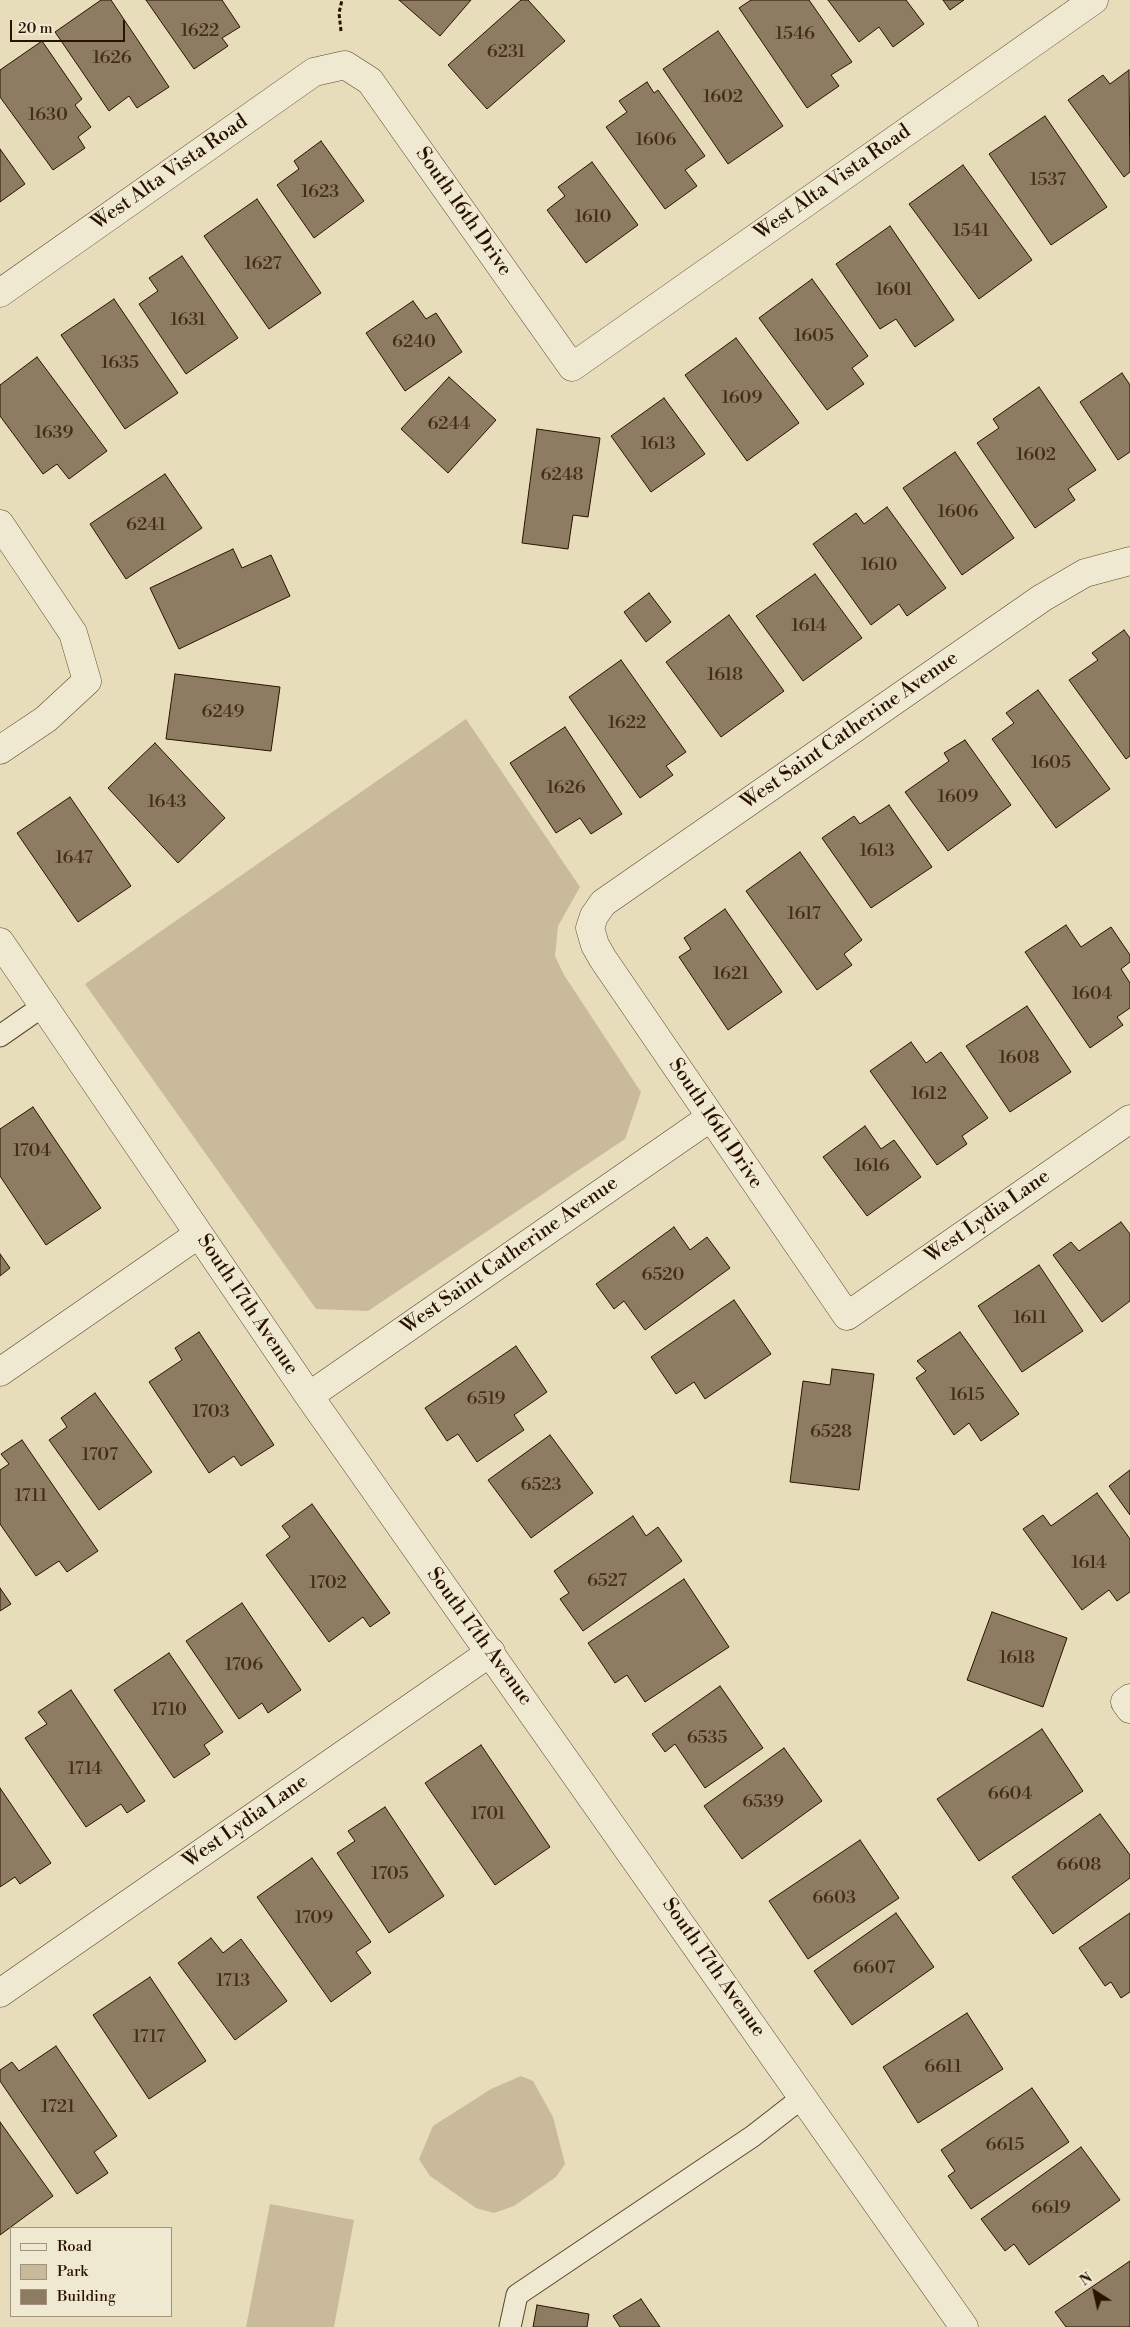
<!DOCTYPE html>
<html>
<head>
<meta charset="utf-8">
<style>
  body { margin:0 }
  #map { position:relative; width:1130px; height:2327px; overflow:hidden; background:#e8ddba; font-family:"Libre Bodoni",serif }
  canvas { display:block }
  .legend { position:absolute; left:10px; top:2227px; width:162px; height:90px; box-sizing:border-box; background:#f0e9d2; border:1px solid #a1937e; margin:0; padding:6px 9px; list-style:none; font-size:15px; color:#2a1200 }
  .legend li { display:flex; align-items:center; gap:10px; height:25px }
  .legend b { width:25px; border:1px solid #a1937e }
  .north { position:absolute; left:1070px; top:2267px; width:50px; height:50px; -webkit-text-stroke:4px #f0e9d2; paint-order:stroke; rotate:325deg; font-size:14px; font-weight:700; line-height:20px; text-align:center; color:#2a1200 }
  .north::after { content:''; display:block; margin:auto; width:18px; height:22px; background:#2a1200; clip-path:polygon(50% 0,100% 100%,50% 72%,0 100%) }
  .scale { position:absolute; left:10px; top:20px; width:115px; height:22px; box-sizing:border-box; border:2px solid #2a1200; border-top:0; padding-left:6px; font-size:15px; line-height:18px; white-space:nowrap; color:#2a1200; -webkit-text-stroke:4px #f0e9d2; paint-order:stroke }
</style>
</head>
<body>
<div id="map">
<canvas width="1130" height="2327"></canvas>
<ul class="legend">
<li><b style="height:6px;background:#f0e9d2"></b>Road</li>
<li><b style="height:14px;background:#c8ba9a"></b>Park</li>
<li><b style="height:14px;background:#8d7c61"></b>Building</li>
</ul>
<div class="north">N</div>
<div class="scale">20 m</div>
</div>
<script>
const context = document.querySelector('canvas').getContext('2d');
context.lineJoin = 'round';
function fill(path, color) {
  context.fillStyle = color;
  context.fill(path, 'evenodd');
}
function toPath(rows) {
  const path = new Path2D();
  for (const r of rows) {
    path.moveTo(r[0], r[1]);
    for (let i = 2; i < r.length; i += 2) path.lineTo(r[i], r[i + 1]);
  }
  return path;
}
function stroke(path, color, width, dash) {
  context.strokeStyle = color;
  context.lineWidth = width;
  context.lineCap = dash ? 'butt' : 'round';
  context.setLineDash(dash || []);
  context.stroke(path);
}
function label(font, color, halo, rows, align = 'center') {
  context.font = font + ' "Libre Bodoni",serif';
  context.lineWidth = 4.5;
  context.setLineDash([]);
  context.textBaseline = 'middle';
  context.strokeStyle = halo;
  context.fillStyle = color;
  for (const [text, x, y, turn = 0] of rows) {
    context.save();
    context.translate(x, y);
    context.rotate((+turn || 0) * Math.PI / 180);
    context.textAlign = isNaN(turn) ? turn : align;
    if (halo) context.strokeText(text, 0, 0);
    context.fillText(text, 0, 0);
    context.restore();
  }
}
fill(toPath([
  [466,719,580,887,558,926,555,956,564,975,641,1092,625,1139,368,1311,316,1309,85,984],
  [521,2076,533,2081,553,2117,565,2164,556,2177,514,2206,494,2213,476,2208,430,2176,419,2159,433,2126,491,2089],
  [270,2204,354,2220,334,2327,246,2327]
]), '#c8ba9a');
const building = toPath([
  [101,0,111,0,169,87,137,108,129,96,109,111,55,32,101,0],
  [146,0,222,0,240,27,222,38,228,46,194,69,146,0],
  [399,0,471,0,440,36,399,0],
  [521,0,528,0,565,41,487,109,448,65,521,0],
  [751,0,809,0,852,62,831,75,839,86,807,108,739,8,751,0],
  [828,0,906,0,924,24,893,47,879,27,859,42,828,0],
  [943,0,964,0,950,10,943,0],
  [718,31,783,126,728,164,663,69,718,31],
  [42,41,82,99,75,105,91,127,78,137,85,148,53,170,0,97,0,70,42,41],
  [1129,70,1130,172,1124,177,1068,100,1103,75,1110,84,1129,70],
  [647,82,654,93,658,90,705,156,685,170,697,186,665,209,606,127,627,112,619,101,647,82],
  [1045,116,1107,207,1051,245,989,154,1045,116],
  [321,141,364,201,314,238,277,185,299,169,294,161,321,141],
  [0,149,25,184,0,202,0,149],
  [592,162,638,225,586,263,547,210,565,196,558,187,592,162],
  [963,165,1032,260,979,299,909,204,963,165],
  [257,199,321,293,269,329,204,236,257,199],
  [890,226,954,320,915,347,896,319,880,329,836,264,890,226],
  [182,256,238,338,186,374,139,304,158,291,149,278,182,256],
  [812,279,868,356,852,368,864,384,827,410,759,318,812,279],
  [114,299,178,393,125,429,61,335,114,299],
  [413,301,426,319,436,313,462,352,405,391,366,333,413,301],
  [736,338,799,423,747,461,685,375,736,338],
  [37,357,107,451,69,479,57,464,43,474,0,416,0,385,37,357],
  [1122,373,1130,385,1130,452,1118,460,1080,402,1122,373],
  [449,377,496,420,448,473,401,429,449,377],
  [1039,387,1096,470,1068,489,1075,500,1035,528,977,443,999,428,993,419,1039,387],
  [664,398,705,454,651,492,611,436,664,398],
  [537,429,600,438,588,517,573,515,568,549,522,543,537,429],
  [955,452,1014,538,962,575,903,488,955,452],
  [165,474,202,528,126,579,90,524,165,474],
  [887,507,946,588,907,616,899,604,871,625,813,544,856,513,864,524,887,507],
  [233,549,242,568,271,555,290,596,179,649,150,588,233,549],
  [815,574,862,638,803,681,756,616,815,574],
  [649,593,671,622,646,642,624,612,649,593],
  [729,615,784,691,721,737,666,662,729,615],
  [1124,630,1130,638,1130,756,1126,759,1069,680,1098,660,1092,653,1124,630],
  [621,660,686,752,666,766,673,775,640,798,569,697,621,660],
  [175,674,280,687,271,751,166,739,175,674],
  [1038,690,1110,789,1056,828,992,739,1014,723,1006,713,1038,690],
  [565,727,622,814,591,834,580,818,556,833,510,763,565,727],
  [965,740,1011,805,948,851,905,792,949,761,944,753,965,740],
  [155,743,225,818,178,863,108,788,155,743],
  [70,797,131,886,78,922,17,833,70,797],
  [889,805,932,867,871,908,822,838,854,816,860,824,889,805],
  [800,852,862,940,844,954,852,965,817,990,746,891,800,852],
  [725,909,782,992,728,1030,679,957,691,949,684,938,725,909],
  [1066,925,1081,947,1111,927,1130,955,1130,962,1121,969,1130,983,1130,1008,1117,1017,1123,1025,1090,1048,1025,952,1066,925],
  [1027,1006,1071,1072,1010,1112,966,1046,1027,1006],
  [911,1042,926,1063,941,1052,988,1118,962,1136,967,1144,937,1165,870,1071,911,1042],
  [33,1107,101,1208,46,1245,0,1176,0,1129,33,1107],
  [865,1126,881,1149,894,1140,921,1177,867,1216,823,1157,865,1126],
  [1121,1222,1130,1234,1130,1301,1102,1322,1053,1255,1071,1242,1079,1251,1121,1222],
  [674,1227,690,1250,707,1237,730,1268,645,1330,624,1301,614,1309,596,1284,674,1227],
  [0,1254,10,1268,0,1276,0,1254],
  [1039,1265,1083,1331,1022,1372,978,1306,1039,1265],
  [734,1300,771,1354,705,1399,694,1382,676,1394,651,1357,734,1300],
  [199,1332,274,1445,241,1466,234,1456,209,1473,149,1382,182,1360,175,1348,199,1332],
  [960,1332,1019,1414,981,1441,969,1423,954,1435,916,1378,926,1371,917,1361,960,1332],
  [516,1346,547,1392,514,1415,524,1430,477,1462,458,1434,447,1441,425,1408,516,1346],
  [832,1369,874,1374,859,1490,790,1482,803,1381,830,1385,832,1369],
  [95,1393,152,1472,99,1510,49,1440,67,1427,61,1418,95,1393],
  [550,1435,593,1493,531,1538,488,1480,550,1435],
  [22,1440,98,1551,67,1572,59,1561,36,1576,0,1524,0,1470,9,1464,1,1454,22,1440],
  [1130,1470,1130,1515,1109,1486,1130,1470],
  [1097,1493,1130,1539,1130,1592,1117,1601,1109,1590,1082,1610,1023,1529,1043,1515,1051,1526,1097,1493],
  [312,1504,390,1613,370,1627,363,1617,329,1642,266,1555,290,1537,282,1526,312,1504],
  [633,1516,646,1536,658,1527,682,1561,583,1631,560,1599,569,1593,554,1571,633,1516],
  [684,1579,729,1647,645,1702,627,1675,615,1683,588,1643,684,1579],
  [0,1588,11,1604,0,1611,0,1588],
  [242,1603,301,1690,268,1713,262,1703,239,1719,186,1641,242,1603],
  [992,1612,1067,1638,1043,1707,967,1680,992,1612],
  [169,1653,223,1732,204,1745,210,1754,174,1778,114,1690,169,1653],
  [720,1686,763,1748,705,1788,675,1744,665,1752,652,1734,720,1686],
  [71,1690,145,1801,127,1813,121,1804,86,1827,25,1738,47,1724,38,1712,71,1690],
  [1042,1729,1083,1791,979,1861,937,1799,1042,1729],
  [481,1745,550,1847,495,1885,425,1783,481,1745],
  [784,1748,822,1801,742,1859,704,1806,784,1748],
  [0,1788,51,1863,20,1884,15,1877,0,1887,0,1788],
  [385,1807,444,1896,389,1933,337,1853,355,1841,348,1831,385,1807],
  [1100,1814,1130,1855,1130,1878,1053,1934,1012,1877,1100,1814],
  [860,1840,899,1898,808,1959,769,1901,860,1840],
  [312,1858,371,1942,356,1952,371,1973,331,2002,257,1897,312,1858],
  [896,1913,934,1967,852,2025,814,1971,896,1913],
  [1130,1913,1130,1992,1121,1998,1111,1982,1105,1986,1079,1948,1130,1913],
  [211,1938,223,1953,241,1939,287,2001,235,2040,178,1963,211,1938],
  [150,1977,206,2061,149,2099,93,2015,150,1977],
  [967,2013,1003,2069,918,2123,883,2067,967,2013],
  [56,2046,117,2136,94,2152,108,2173,77,2194,0,2081,0,2070,12,2062,19,2071,56,2046],
  [1032,2088,1069,2142,971,2209,948,2176,955,2171,941,2150,1032,2088],
  [0,2122,53,2196,0,2235,0,2122],
  [1081,2147,1120,2200,1029,2265,1014,2244,1005,2251,981,2219,1081,2147],
  [1130,2261,1130,2327,1066,2327,1055,2312,1130,2261],
  [641,2299,660,2327,620,2327,613,2316,641,2299],
  [537,2305,589,2314,587,2327,533,2327,537,2305]
]);
fill(building, '#8d7c61');
stroke(building, '#2a1200', 1);
const service = toPath([
  [0,1036,43,1006],
  [510,2327,517,2295,753,2136,803,2097]
]);
const minor = toPath([
  [0,293,314,72,345,65,370,81,572,367,1094,0],
  [0,524,73,633,87,681,46,719,0,750],
  [1130,561,1085,573,1042,598,603,903,594,916,590,928,595,945,603,959,847,1316,1130,1119],
  [0,942,309,1396,964,2327],
  [0,1372,199,1234],
  [309,1396,711,1117],
  [1130,1698,1125,1702,1130,1709],
  [0,1993,491,1652]
]);
stroke(service, '#5a452e', 23);
stroke(minor, '#5a452e', 29);
stroke(toPath([
  [341,31,339,13,342,0]
]), '#2a1200', 3, [4, 2.5]);
stroke(service, '#f0e9d2', 21);
stroke(minor, '#f0e9d2', 28);
label('18px', '#432c18', null, [
  ["1622",200,32],
  ["1546",795,35],
  ["6231",506,53],
  ["1626",112,59],
  ["1602",723,98],
  ["1630",48,116],
  ["1606",656,141],
  ["1537",1048,181],
  ["1623",320,193],
  ["1610",593,218],
  ["1541",971,232],
  ["1627",263,265],
  ["1601",894,291],
  ["1631",188,321],
  ["1605",814,337],
  ["6240",414,343],
  ["1635",120,364],
  ["1609",742,399],
  ["6244",449,425],
  ["1639",54,434],
  ["1613",658,445],
  ["1602",1036,456],
  ["6248",562,476],
  ["1606",958,513],
  ["6241",146,526],
  ["1610",879,566],
  ["1614",809,627],
  ["1618",725,676],
  ["6249",223,713],
  ["1622",627,724],
  ["1605",1051,764],
  ["1626",566,789],
  ["1609",958,798],
  ["1643",167,803],
  ["1613",877,852],
  ["1647",74,859],
  ["1617",804,915],
  ["1621",731,975],
  ["1604",1092,995],
  ["1608",1019,1059],
  ["1612",929,1095],
  ["1704",32,1152],
  ["1616",872,1167],
  ["6520",663,1276],
  ["1611",1030,1319],
  ["1615",967,1396],
  ["6519",486,1400],
  ["1703",211,1413],
  ["6528",831,1433],
  ["1707",100,1456],
  ["6523",541,1486],
  ["1711",31,1497],
  ["1614",1089,1564],
  ["6527",607,1582],
  ["1702",328,1584],
  ["1618",1017,1659],
  ["1706",244,1666],
  ["1710",169,1711],
  ["6535",707,1739],
  ["1714",85,1770],
  ["6604",1010,1795],
  ["6539",763,1803],
  ["1701",488,1815],
  ["6608",1079,1866],
  ["1705",390,1875],
  ["6603",834,1899],
  ["1709",314,1919],
  ["6607",874,1969],
  ["1713",233,1982],
  ["1717",149,2038],
  ["6611",943,2068],
  ["1721",58,2108],
  ["6615",1005,2146],
  ["6619",1051,2209]
]);
label('20px', '#2a1200', '#f0e9d2', [
  ["West Alta Vista Road",170,173,-35],
  ["West Alta Vista Road",833,183,-35],
  ["South 16th Drive",463,212,55],
  ["West Saint Catherine Avenue",850,731,-35],
  ["South 16th Drive",715,1124,56],
  ["West Lydia Lane",988,1217,-35],
  ["West Saint Catherine Avenue",510,1256,-35],
  ["South 17th Avenue",247,1305,56],
  ["South 17th Avenue",479,1637,54],
  ["West Lydia Lane",246,1822,-35],
  ["South 17th Avenue",713,1968,55]
]);
</script>
</body>
</html>
